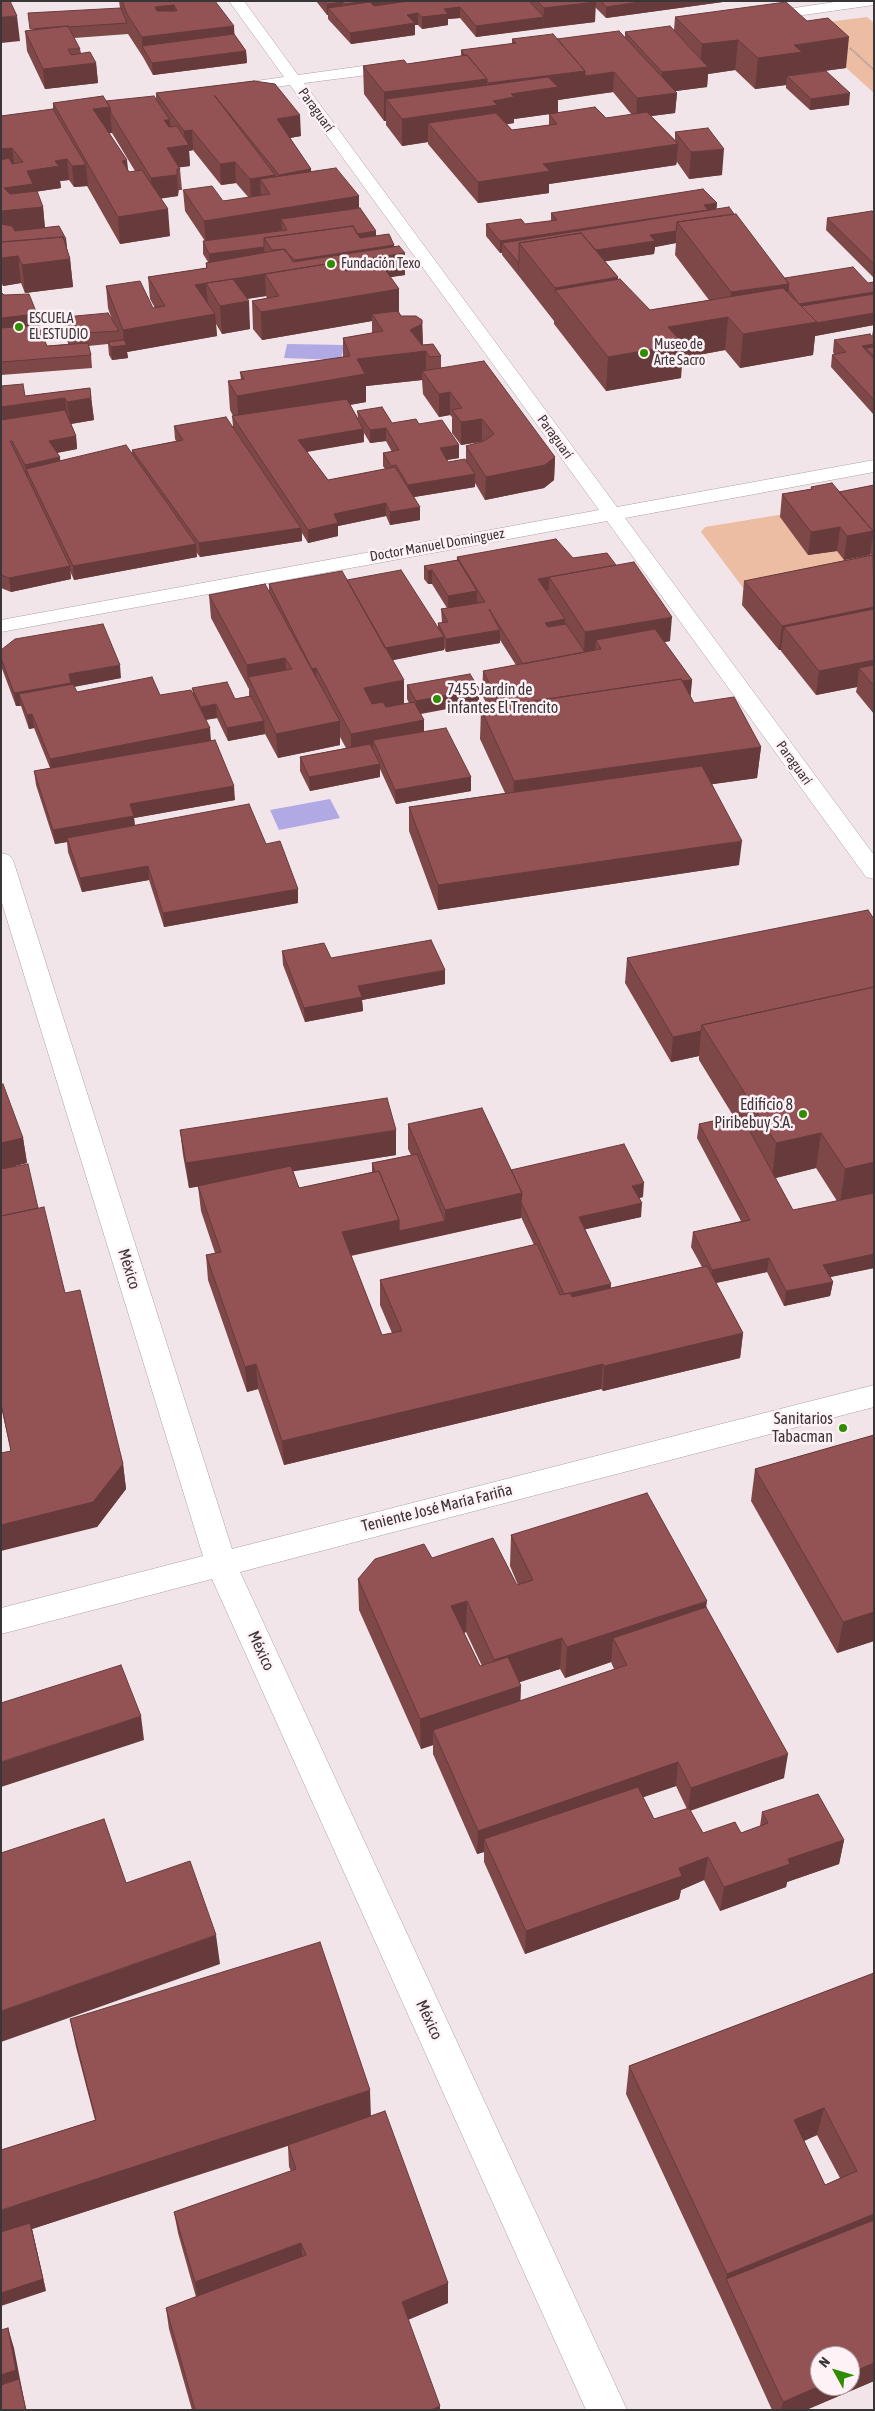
<!DOCTYPE html>
<html>
<head>
<meta charset="utf-8">
<style>
  body { margin:0 }
  #map { position:relative; width:875px; height:2411px; overflow:hidden; background:#f1e5ea; font-family:"Asap Condensed",sans-serif }
  canvas { display:block }
  .frame { position:absolute; inset:0; border:2px solid #3a3537; pointer-events:none }
  .north { position:absolute; left:810px; top:2346px; width:50px; height:50px; box-sizing:border-box; background:#fef2f7; border:1px solid #b0a6aa; border-radius:50%; rotate:309deg; font-size:14px; font-weight:700; line-height:20px; text-align:center; color:#3a3537 }
  .north::after { content:''; display:block; margin:auto; width:18px; height:22px; background:#2f8d00; clip-path:polygon(50% 0,100% 100%,50% 72%,0 100%) }
</style>
</head>
<body>
<div id="map">
<canvas width="875" height="2411"></canvas>
<div class="frame"></div>
<div class="north">N</div>
</div>
<script>
const context = document.querySelector('canvas').getContext('2d');
context.lineJoin = 'round';
function fill(path, color) {
  context.fillStyle = color;
  context.fill(path, 'evenodd');
}
function toPath(rows) {
  const path = new Path2D();
  for (const r of rows) {
    path.moveTo(r[0], r[1]);
    for (let i = 2; i < r.length; i += 2) path.lineTo(r[i], r[i + 1]);
  }
  return path;
}
function stroke(path, color, width, dash) {
  context.strokeStyle = color;
  context.lineWidth = width;
  context.lineCap = dash ? 'butt' : 'round';
  context.setLineDash(dash || []);
  context.stroke(path);
}
function label(font, color, halo, rows, align = 'center') {
  context.font = font + ' "Asap Condensed",sans-serif';
  context.lineWidth = 5;
  context.setLineDash([]);
  context.textBaseline = 'middle';
  context.strokeStyle = halo;
  context.fillStyle = color;
  for (const [text, x, y, turn = 0] of rows) {
    context.save();
    context.translate(x, y);
    context.rotate((+turn || 0) * Math.PI / 180);
    context.textAlign = isNaN(turn) ? turn : align;
    if (halo) context.strokeText(text, 0, 0);
    context.fillText(text, 0, 0);
    context.restore();
  }
}
fill(toPath([
  [867,17,874,23,874,93,824,48,780,28],
  [809,510,837,551,870,555,874,559,753,601,701,532,705,527]
]), '#ecbda3');
fill(toPath([
  [287,344,344,345,341,360,284,358],
  [330,799,340,818,279,830,270,810]
]), '#b0a9e4');
const street = toPath([
  [229,1,244,1,298,75,399,61,404,63,407,66,404,69,399,71,304,83,617,507,874,460,874,472,625,518,874,855,874,879,866,877,607,521,1,632,1,620,599,510,290,85,234,93,228,91,226,88,228,85,284,77,229,1],
  [841,1,874,1,874,5,761,21,754,17,761,13,841,1],
  [1,853,9,855,13,860,232,1549,874,1385,874,1407,240,1572,627,2410,586,2410,212,1579,1,1634,1,1608,203,1556,1,900,1,853]
]);
stroke(street, '#aba0a5', 1);
stroke(toPath([
  [850,48,874,70]
]), '#9e9599', 2, [1, 1]);
fill(street, '#fff');
fill(toPath([
  [119,1,215,1,234,34,246,51,247,63,153,75,143,57,128,34,74,38,80,49,81,53,96,63,98,83,45,89,27,51,25,31,30,30,120,8],
  [316,1,730,1,606,18,595,7,595,22,476,37,460,18,448,19,448,25,422,29,418,25,415,25,415,35,351,44,328,19,328,15,327,15],
  [675,17,846,68,800,74,849,105,810,110,786,88,786,85,755,89,735,70,708,74,707,87,675,91,677,93,675,113,651,116,675,140,675,132,722,175,689,179,677,162,676,165,549,184,549,193,478,203,428,144,428,142,402,146,386,125,386,121,384,121,364,94,363,66,407,64,461,56,461,50,512,44,512,39,557,39,625,37,625,32,674,30],
  [613,92,632,115,606,118,558,113,558,100],
  [549,114,549,125,512,130,507,124,514,123,514,119],
  [254,81,301,136,290,138,311,169,311,172,359,196,359,208,376,236,394,245,394,246,405,253,405,275,390,277,399,289,399,313,401,316,422,320,423,345,441,356,441,368,555,457,554,480,544,488,485,500,475,483,475,487,414,497,420,520,390,525,386,516,338,526,338,536,308,543,302,533,302,541,200,557,196,552,197,557,74,580,70,571,71,579,11,592,1,588,1,386,25,396,90,388,94,420,71,424,76,436,77,449,57,453,60,461,132,453,132,450,176,441,175,439,174,426,233,426,232,416,233,416,230,410,228,381,241,380,240,372,343,357,343,338,372,333,372,321,262,340,253,329,252,301,267,298,266,296,247,299,250,329,222,334,216,324,217,336,127,352,128,358,112,360,109,355,108,344,88,346,91,355,92,368,1,375,1,292,38,325,47,346,68,344,65,317,112,320,108,308,106,286,153,308,155,308,150,299,148,277,206,268,206,263,208,262,203,254,203,241,205,241,185,211,183,190,223,201,249,198,236,183,221,185,193,150,189,151,190,166,179,167,180,169,182,190,179,190,178,196,161,198,170,236,120,244,87,186,74,187,69,180,60,181,61,188,34,192,43,207,45,228,66,239,67,249,70,259,73,287,25,293,21,283,3,286,1,282,1,116,53,109,53,103,156,99,156,93],
  [109,133,112,133,135,171,129,172,128,170],
  [422,380,423,394,439,417,450,415,452,417,452,433,461,445,482,442,466,446,466,461,448,462,447,460,459,458,459,445,419,424,392,423,357,411,358,418,350,405,366,402,366,386],
  [364,433,370,443,386,441,392,452,383,453,383,466,385,469,328,480,307,452,364,442],
  [717,203,716,209,785,278,868,283,874,282,874,415,831,367,832,355,834,354,833,352,834,340,873,338,872,336,874,325,815,336,813,355,740,368,725,350,682,358,681,378,606,391,554,324,554,321,518,275,502,255,502,253,500,253,486,236,486,224,525,224,551,221,551,213],
  [676,243,675,255,709,300,650,310,618,280,618,277,605,261,654,254,655,247],
  [874,213,874,278,826,230,827,218],
  [874,485,874,714,856,692,857,687,816,695,781,651,781,650,779,650,742,605,744,581,871,555,870,554,870,555,844,560,837,551,808,555,780,517,782,494,811,489,811,487,839,492],
  [457,557,573,558,670,641,664,642,692,680,690,696,694,703,761,747,757,778,712,784,739,865,438,910,409,831,409,807,505,793,480,739,481,709,489,708,482,695,483,671,516,665,500,640,500,643,446,652,444,648,444,650,392,660,404,704,409,703,407,699,407,685,479,689,479,703,421,714,424,720,424,732,471,777,471,791,396,804,380,769,380,777,310,791,300,771,300,757,346,748,340,737,340,745,278,758,264,732,265,734,228,741,217,718,206,720,211,741,235,800,134,818,135,825,266,844,298,903,164,927,149,880,82,892,68,852,67,842,55,844,36,785,34,771,50,768,34,728,29,729,21,706,16,706,1,666,1,650,121,678,74,687,77,692,160,695,193,693,192,688,235,699,249,696,249,689,211,618,209,595,269,592,269,584,347,580,438,628,438,623,442,623,441,609,447,608,432,584,428,584,424,579,424,566,457,560],
  [874,919,874,1268,830,1277,833,1282,830,1296,784,1306,767,1272,716,1283,743,1333,740,1358,603,1391,601,1389,284,1465,258,1389,247,1392,208,1280,206,1255,215,1253,201,1211,198,1186,201,1186,189,1188,183,1155,180,1130,396,1155,293,1171,299,1188,372,1172,372,1163,411,1155,408,1149,408,1124,511,1170,643,1197,639,1198,641,1217,585,1229,611,1288,702,1267,691,1247,693,1232,741,1221,697,1138,699,1124,734,1117,699,1060,699,1056,671,1062,625,983,627,958],
  [816,1168,837,1201,793,1210,775,1178],
  [521,1217,534,1245,380,1280,380,1305,392,1333,382,1335,351,1256,521,1218],
  [282,951,331,958,445,984,362,1000,363,1011,305,1022,283,965],
  [1,1085,23,1138,27,1163,15,1166,38,1208,65,1293,123,1464,126,1489,97,1527,11,1451,2,1411,1,1411],
  [874,1435,874,1641,837,1653,751,1501,755,1469],
  [511,1535,706,1608,784,1778,690,1811,703,1833,741,1833,760,1826,762,1812,844,1840,839,1864,787,1882,786,1887,720,1911,704,1880,681,1890,679,1899,525,1954,484,1862,484,1852,477,1854,433,1754,433,1745,421,1749,359,1610,358,1579,432,1558,517,1585,518,1585,510,1566],
  [466,1632,482,1666,480,1666,464,1633],
  [611,1662,614,1669,520,1701,519,1682,560,1669,565,1678],
  [676,1786,687,1809,654,1819,643,1797],
  [874,1973,874,2381,806,2410,772,2410,722,2300,626,2094,629,2066],
  [817,2135,840,2178,825,2185,804,2141],
  [70,2019,371,2116,448,2283,448,2303,408,2320,440,2410,192,2410,169,2329,166,2308,196,2297,178,2233,174,2212,291,2171,289,2167,288,2146,32,2229,46,2291,1,2150,95,2120,76,2047]
]), '#7e4748');
fill(toPath([
  [368,1,413,1,345,16,345,4],
  [646,1,730,1,606,18,606,7],
  [343,2,343,13,328,8,328,15,327,15,327,4],
  [596,2,595,22,543,28,544,8],
  [174,5,176,25,157,26,155,7],
  [460,7,460,18,448,19,448,25,422,29,422,17,444,9],
  [418,13,418,25,415,25,415,35,351,44,350,33,407,15],
  [17,16,20,41,1,43,1,17],
  [544,17,543,28,476,37,476,26],
  [234,26,235,46,142,46,143,57,142,37],
  [849,37,846,68,787,76,786,85,755,89,758,58,794,45],
  [738,40,735,70,708,74,707,87,661,93,662,72,700,68,702,44],
  [246,51,247,63,153,75,152,63],
  [96,63,98,83,45,89,43,69],
  [585,71,584,96,558,100,558,113,514,119,514,123,497,126,428,123,428,142,402,146,402,119,386,99,386,121,384,121,384,92,487,79,487,107,488,107,488,83],
  [614,72,613,92,584,96,585,76],
  [677,93,675,113,636,118,637,98],
  [850,93,849,105,810,110,811,99],
  [110,107,112,133,95,135,93,109],
  [300,115,301,136,278,140,277,119],
  [164,120,170,120,171,140],
  [192,130,193,150,189,151,190,166,168,169,167,148,185,145,184,131],
  [678,144,676,165,549,184,549,193,478,203,478,182,543,164],
  [12,148,15,169,1,171,1,149],
  [724,149,722,175,689,179,691,152],
  [67,159,69,180,60,181,61,188,34,192,43,207,45,229,1,233,1,211,21,207,4,188,27,171,55,161],
  [127,160,130,187,122,161],
  [235,162,236,183,221,185,220,164],
  [86,165,88,186,74,187,72,166],
  [177,169,178,196,152,200,151,178],
  [311,169,312,190,280,196,279,175],
  [275,175,276,196,270,194,260,179,261,198,251,200,250,179],
  [359,196,359,218,281,219,282,230,206,242,204,221],
  [717,203,716,215,677,222,519,243,502,243,502,253,500,253,500,241],
  [168,209,170,236,120,244,118,217],
  [376,231,376,244,283,249,284,270,273,272,272,250,270,246],
  [676,231,676,243,655,247,654,254,542,271,533,260,650,235],
  [66,239,68,259,70,259,73,287,25,293,22,265,18,256,21,283,3,286,1,275,1,246],
  [394,245,394,255,405,253,405,275,278,294,295,270,295,260],
  [264,247,265,259,210,267,209,254],
  [518,262,519,262,518,275],
  [265,274,266,296,219,303,206,283,208,305,195,285],
  [618,277,616,310,555,290,554,321,555,288],
  [789,284,785,317,729,319,731,292],
  [399,289,399,316,372,314,372,321,262,340,261,312],
  [874,292,874,304,799,308,799,304],
  [249,301,250,329,222,334,220,306],
  [874,313,874,325,815,336,813,355,740,368,743,334,817,322],
  [37,314,39,337,1,340,1,318],
  [215,314,217,336,127,352,128,358,112,360,111,347,124,345,123,330],
  [728,317,725,350,682,358,681,378,606,391,608,357,668,327],
  [422,320,423,348,426,351,426,376,422,371,422,380,366,386,366,402,239,424,237,396,357,359,410,330],
  [874,344,874,356,866,348,865,358,862,346],
  [450,392,450,415,439,417,439,394],
  [65,398,68,420,1,431,1,407],
  [91,398,94,420,70,424,67,402],
  [482,419,482,441,461,445,461,422],
  [386,428,386,441,370,443,370,430],
  [363,429,364,442,298,453,298,440],
  [76,436,77,449,50,454,49,441],
  [459,445,459,458,440,461,440,448],
  [60,457,61,470,26,469,28,478,27,478,25,465],
  [555,457,554,480,544,488,485,500,486,477],
  [475,474,475,487,408,498,408,485],
  [386,503,386,516,338,526,338,536,308,543,308,530,334,514],
  [420,507,420,520,390,525,390,512],
  [840,527,837,551,808,555,811,532],
  [301,528,302,541,200,557,199,543],
  [873,531,870,555,844,560,847,536],
  [196,544,197,557,74,580,73,566],
  [70,566,71,579,11,592,9,578],
  [432,570,432,584,428,584,428,571],
  [549,577,549,590,538,592,538,579],
  [477,591,477,604,448,609,448,596],
  [874,607,874,630,784,627,781,650,779,650,782,626],
  [672,617,670,641,601,653,601,649,596,640,595,654,584,653,585,632],
  [565,619,564,633,545,636,545,623],
  [500,630,500,643,446,652,446,639],
  [444,637,444,650,384,662,384,648],
  [285,658,287,682,248,677,248,689,247,665],
  [874,660,874,683,859,668,857,687,816,695,819,671],
  [120,665,121,678,72,687,19,694,21,706,16,706,14,693,69,674],
  [316,668,317,692,313,693,312,669],
  [404,680,404,705,365,712,364,688],
  [692,680,690,704,503,708],
  [479,689,479,703,416,714,416,701],
  [216,704,217,718,202,720,201,707],
  [32,714,34,728,29,729,27,715],
  [424,720,424,744,373,740,373,754,351,758,351,734],
  [264,721,265,734,228,741,227,728],
  [340,721,340,745,278,758,276,734],
  [210,728,211,742,51,773,50,759],
  [761,747,757,778,513,812,514,781],
  [380,764,380,777,310,791,309,777],
  [471,777,471,791,396,804,395,790],
  [234,786,235,800,134,818,135,830,67,838,67,842,55,844,53,830,130,804],
  [742,841,739,865,438,910,438,885],
  [148,866,149,880,82,892,80,878],
  [298,889,298,903,164,927,163,913],
  [445,970,445,984,362,1000,363,1011,305,1022,304,1008,358,986],
  [701,1031,699,1056,671,1062,673,1037],
  [396,1130,396,1155,189,1188,186,1163],
  [821,1133,816,1168,772,1179,776,1143],
  [23,1138,27,1163,1,1169,1,1143],
  [874,1161,874,1195,840,1205,845,1169],
  [644,1183,643,1197,631,1200,632,1186],
  [522,1193,521,1218,343,1257,342,1232,399,1220,445,1221,445,1210],
  [642,1203,641,1217,578,1231,579,1217],
  [874,1254,874,1268,821,1279,823,1265],
  [769,1258,767,1272,711,1284,712,1270],
  [833,1282,830,1296,784,1306,786,1291],
  [611,1284,610,1298,564,1309,564,1295],
  [743,1333,740,1358,603,1391,604,1366],
  [256,1364,258,1389,247,1392,245,1367],
  [603,1364,601,1389,284,1465,282,1441],
  [123,1464,126,1489,97,1527,1,1551,1,1525],
  [467,1601,466,1632,451,1637,451,1606],
  [707,1601,703,1632,613,1638,611,1662,565,1678,567,1647],
  [874,1612,874,1641,837,1653,843,1622],
  [562,1638,560,1669,493,1691,494,1660],
  [521,1686,520,1717,433,1730,433,1745,421,1749,420,1719],
  [141,1716,144,1740,1,1787,1,1762],
  [788,1754,784,1778,688,1811,691,1788],
  [678,1762,676,1786,490,1850,484,1839,484,1852,477,1854,478,1831],
  [844,1840,839,1864,787,1882,786,1887,720,1911,724,1887,788,1859],
  [708,1857,704,1880,681,1890,679,1899,525,1954,526,1931],
  [216,1935,220,1964,1,2042,1,2011],
  [370,2090,371,2118,32,2229,46,2291,1,2306,1,2210],
  [824,2108,817,2135,788,2148,794,2120],
  [874,2214,874,2238,726,2279,727,2274],
  [301,2243,303,2264,198,2303,195,2282],
  [448,2283,448,2303,402,2322,402,2302],
  [8,2328,14,2348,26,2410,1,2397,1,2375],
  [874,2363,874,2381,806,2410,781,2410,783,2402,820,2386,850,2386,850,2373],
  [440,2406,440,2410,431,2410]
]), '#673a3b');
const building = toPath([
  [1,1,10,1,17,16,1,17,1,1],
  [122,1,215,1,234,26,142,37,127,14,122,1],
  [174,5,177,11,157,11,155,7,174,5],
  [324,1,368,1,345,4,343,2,327,4,324,1],
  [409,1,529,1,544,17,476,26,460,7,444,9,448,14,422,17,418,13,407,15,415,23,350,33,328,8,370,2,374,6,409,1],
  [537,1,595,1,596,2,544,8,537,1],
  [601,1,646,1,606,7,601,1],
  [786,2,807,21,828,18,849,37,794,45,802,52,758,58,738,40,702,44,675,17,786,2],
  [121,8,127,23,69,27,68,26,30,29,28,13,121,8],
  [68,26,80,49,68,49,71,55,90,52,96,63,43,69,25,31,68,26],
  [670,26,708,67,662,72,625,32,670,26],
  [619,31,677,93,637,98,614,72,585,76,585,71,557,39,619,31],
  [234,34,246,51,152,63,142,46,234,34],
  [553,34,585,71,488,83,487,82,487,79,467,55,465,56,461,50,516,43,512,39,553,34],
  [467,55,487,79,384,92,363,66,404,60,407,64,467,55],
  [826,71,850,93,811,99,787,76,826,71],
  [548,77,558,87,511,94,514,97,493,101,498,105,402,119,386,99,548,77],
  [254,81,275,84,300,115,277,119,311,169,279,175,214,95,275,175,250,179,235,162,220,164,192,130,184,131,156,93,254,81],
  [103,96,110,107,93,109,127,160,122,161,129,172,142,170,168,209,118,217,53,103,103,96],
  [154,96,170,120,164,120,169,127,177,126,189,145,167,148,180,169,177,169,177,175,151,178,111,113,110,107,106,101,154,96],
  [595,107,606,118,647,112,678,144,543,164,550,171,478,182,428,123,496,113,512,130,557,124,549,114,595,107],
  [53,109,86,165,72,166,67,159,55,161,59,166,27,171,33,184,4,188,10,194,37,191,43,207,1,211,1,160,9,158,12,164,23,162,12,148,1,149,1,116,53,109],
  [708,128,724,149,691,152,675,132,708,128],
  [336,168,359,196,204,221,183,190,212,186,223,201,270,194,260,179,336,168],
  [703,189,717,203,704,205,708,210,500,241,486,224,521,219,525,224,557,220,551,213,703,189],
  [729,207,734,214,677,222,676,231,650,235,655,241,596,250,581,233,519,243,519,262,518,262,502,243,729,207],
  [360,208,376,231,357,234,353,226,264,238,264,247,209,254,203,241,287,230,281,219,360,208],
  [872,211,874,213,874,264,827,218,872,211],
  [736,214,789,284,731,292,677,222,736,214],
  [1,224,12,226,15,231,59,226,66,239,64,240,63,237,1,242,1,224],
  [353,226,360,238,389,234,394,245,295,260,283,249,272,250,264,238,353,226],
  [581,233,618,277,555,288,519,243,581,233],
  [63,237,70,259,22,265,18,256,1,258,1,242,63,237],
  [399,246,405,253,340,263,339,262,195,285,215,314,123,330,106,286,140,281,153,308,165,306,148,277,207,268,206,263,285,249,293,262,399,246],
  [339,262,346,271,382,265,399,289,261,312,252,301,279,296,265,274,339,262],
  [853,267,868,283,874,282,874,292,799,304,788,289,789,284,785,278,853,267],
  [233,279,249,301,220,306,206,283,233,279],
  [620,279,650,310,783,288,817,322,743,334,728,317,668,327,683,344,608,357,555,290,620,279],
  [1,292,4,295,29,294,37,314,1,318,1,292],
  [874,294,874,313,816,323,817,322,801,306,874,294],
  [398,311,401,316,416,316,422,320,422,324,410,330,422,345,433,344,441,356,429,357,426,351,357,359,365,374,237,396,228,381,244,379,240,372,350,356,343,338,383,331,372,314,398,311],
  [108,313,119,331,67,334,65,317,108,313],
  [38,325,47,346,88,343,91,355,1,362,1,328,38,325],
  [870,334,874,339,874,344,862,346,874,359,874,400,832,355,846,352,834,340,870,334],
  [124,340,127,345,111,347,108,342,124,340],
  [874,347,874,356,866,348,874,347],
  [484,361,555,457,545,465,486,477,466,446,484,441,494,434,482,419,461,422,452,410,462,408,450,392,439,394,422,371,484,361],
  [23,384,25,396,90,388,91,398,67,402,65,398,1,407,1,386,23,384],
  [347,399,363,429,298,440,328,480,395,467,420,507,390,512,386,503,334,514,338,523,308,530,232,416,347,399],
  [382,407,392,423,416,419,419,424,442,420,459,445,440,448,448,462,465,459,475,474,408,485,396,465,391,466,383,453,399,450,386,428,370,430,357,411,382,407],
  [65,410,76,436,49,441,60,457,25,465,12,441,10,441,70,566,9,578,1,575,1,420,65,410],
  [226,417,301,528,199,543,132,450,183,440,174,426,226,417],
  [126,445,196,544,73,566,26,469,126,445],
  [832,483,873,531,847,536,840,527,811,532,782,494,812,489,811,487,832,483],
  [874,485,874,543,872,540,873,531,839,492,874,485],
  [556,539,573,558,607,553,616,565,538,579,565,619,545,623,548,627,566,624,585,652,523,664,489,609,500,630,446,639,438,623,448,622,441,609,485,602,457,557,556,539],
  [873,555,874,607,782,626,744,581,873,555],
  [458,560,477,591,448,596,432,570,428,571,424,566,458,560],
  [634,562,672,617,585,632,549,577,634,562],
  [401,570,444,637,385,648,347,580,401,570],
  [342,571,404,680,364,688,372,704,383,702,386,707,414,702,424,720,351,734,316,668,312,669,269,584,342,571],
  [265,584,340,721,276,734,248,677,292,669,285,658,247,665,209,595,265,584],
  [874,609,874,660,819,671,784,627,874,609],
  [103,624,120,665,69,674,71,683,14,693,1,658,1,650,15,639,103,624],
  [655,629,692,680,682,681,681,679,501,706,483,671,601,649,596,640,655,629],
  [874,665,874,686,859,668,874,665],
  [470,674,479,689,416,701,407,685,470,674],
  [152,677,160,695,191,690,210,728,50,759,32,714,27,715,19,694,73,684,77,692,152,677],
  [681,679,694,703,734,697,761,747,514,781,481,709,681,679],
  [227,682,235,699,251,696,264,721,227,728,216,704,201,707,192,688,227,682],
  [446,728,471,777,395,790,373,740,446,728],
  [215,740,234,786,130,804,134,816,53,830,34,771,215,740],
  [370,744,380,764,309,777,300,757,370,744],
  [702,766,742,841,438,885,409,807,702,766],
  [249,804,266,844,280,841,298,889,163,913,148,866,80,878,67,838,249,804],
  [868,910,874,919,874,987,702,1025,701,1031,673,1037,627,958,868,910],
  [431,940,445,970,358,986,362,997,304,1008,282,951,324,943,331,958,431,940],
  [874,987,874,1162,845,1169,821,1133,776,1143,702,1025,874,987],
  [3,1084,23,1138,1,1143,1,1085,3,1084],
  [387,1098,396,1130,186,1163,180,1130,387,1098],
  [482,1108,522,1193,445,1210,408,1124,482,1108],
  [741,1115,793,1210,874,1193,874,1254,823,1265,833,1282,786,1291,769,1258,712,1270,693,1232,750,1220,699,1124,741,1115],
  [624,1144,644,1183,632,1186,642,1203,579,1217,611,1284,570,1293,564,1294,521,1202,522,1193,511,1170,624,1144],
  [417,1154,445,1221,399,1231,399,1220,379,1171,375,1172,372,1163,417,1154],
  [28,1164,38,1208,1,1216,1,1169,28,1164],
  [291,1166,299,1188,379,1171,399,1220,342,1232,382,1335,402,1331,380,1280,537,1244,560,1295,570,1293,572,1297,707,1266,743,1333,604,1366,603,1364,282,1441,256,1364,245,1367,206,1255,221,1252,198,1186,291,1166],
  [44,1207,65,1293,80,1290,123,1464,93,1502,1,1525,1,1453,11,1451,1,1403,1,1216,44,1207],
  [874,1435,874,1612,843,1622,755,1469,874,1435],
  [647,1493,707,1601,567,1647,562,1638,494,1660,467,1601,451,1606,480,1666,508,1657,521,1686,420,1719,358,1579,375,1559,424,1544,432,1558,493,1538,517,1585,533,1580,511,1535,647,1493],
  [706,1607,788,1754,691,1788,678,1762,478,1831,433,1730,627,1665,613,1638,706,1607],
  [121,1665,141,1716,1,1762,1,1703,121,1665],
  [638,1787,654,1819,689,1808,703,1833,735,1822,741,1833,768,1823,762,1812,818,1794,844,1840,788,1859,790,1864,724,1887,708,1857,679,1868,682,1876,526,1931,484,1839,638,1787],
  [104,1819,126,1883,190,1861,216,1935,1,2011,1,1853,104,1819],
  [320,1942,370,2090,1,2210,1,2150,96,2120,70,2019,320,1942],
  [874,1973,874,2214,727,2274,629,2066,874,1973],
  [824,2108,857,2171,825,2185,794,2120,824,2108],
  [385,2111,448,2283,402,2302,440,2406,431,2410,195,2410,166,2308,306,2255,301,2243,195,2282,174,2212,296,2169,288,2145,385,2111],
  [874,2220,874,2363,850,2373,850,2356,820,2356,820,2386,783,2402,726,2279,874,2220],
  [30,2223,43,2279,1,2293,1,2232,30,2223],
  [8,2328,16,2370,1,2375,1,2330,8,2328],
  [19,2379,26,2410,1,2410,1,2385,19,2379]
]);
fill(building, '#935354');
stroke(building, '#673a3b', 1);
for (const [x, y, r, color] of [
  [331,264,5,"#2f8d00"],
  [19,327,5,"#2f8d00"],
  [644,353,5,"#2f8d00"],
  [437,699,5,"#2f8d00"],
  [803,1114,5,"#2f8d00"],
  [843,1428,5,"#2f8d00"]
]) {
  const dot = new Path2D();
  dot.arc(x, y, r, 0, 2 * Math.PI);
  context.fillStyle = color;
  context.fill(dot);
  stroke(dot, '#fef2f7', 2);
}
label('14px', '#3a3537', '#fef2f7', [
  ["Paraguarí",316,110,54],
  ["Paraguarí",555,437,54],
  ["Doctor Manuel Dominguez",437,545,-10],
  ["Paraguarí",794,763,54]
]);
label('14px', '#3a3537', '#fef2f7', [
  ["Fundación Texo",341,264],
  ["ESCUELA",29,319],
  ["EL ESTUDIO",29,335],
  ["Museo de",654,345],
  ["Arte Sacro",654,361]
], 'left');
label('16px', '#3a3537', '#fef2f7', [
  ["7455 Jardín de",447,690,"left"],
  ["infantes El Trencito",447,708,"left"],
  ["Edificio 8",793,1105],
  ["Piribebuy S.A.",793,1123],
  ["Sanitarios",833,1419],
  ["Tabacman",833,1437]
], 'right');
label('16px', '#3a3537', '#fef2f7', [
  ["México",129,1269,73],
  ["Teniente José María Fariña",437,1508,-14],
  ["México",261,1651,65],
  ["México",429,2020,65]
]);
</script>
</body>
</html>
